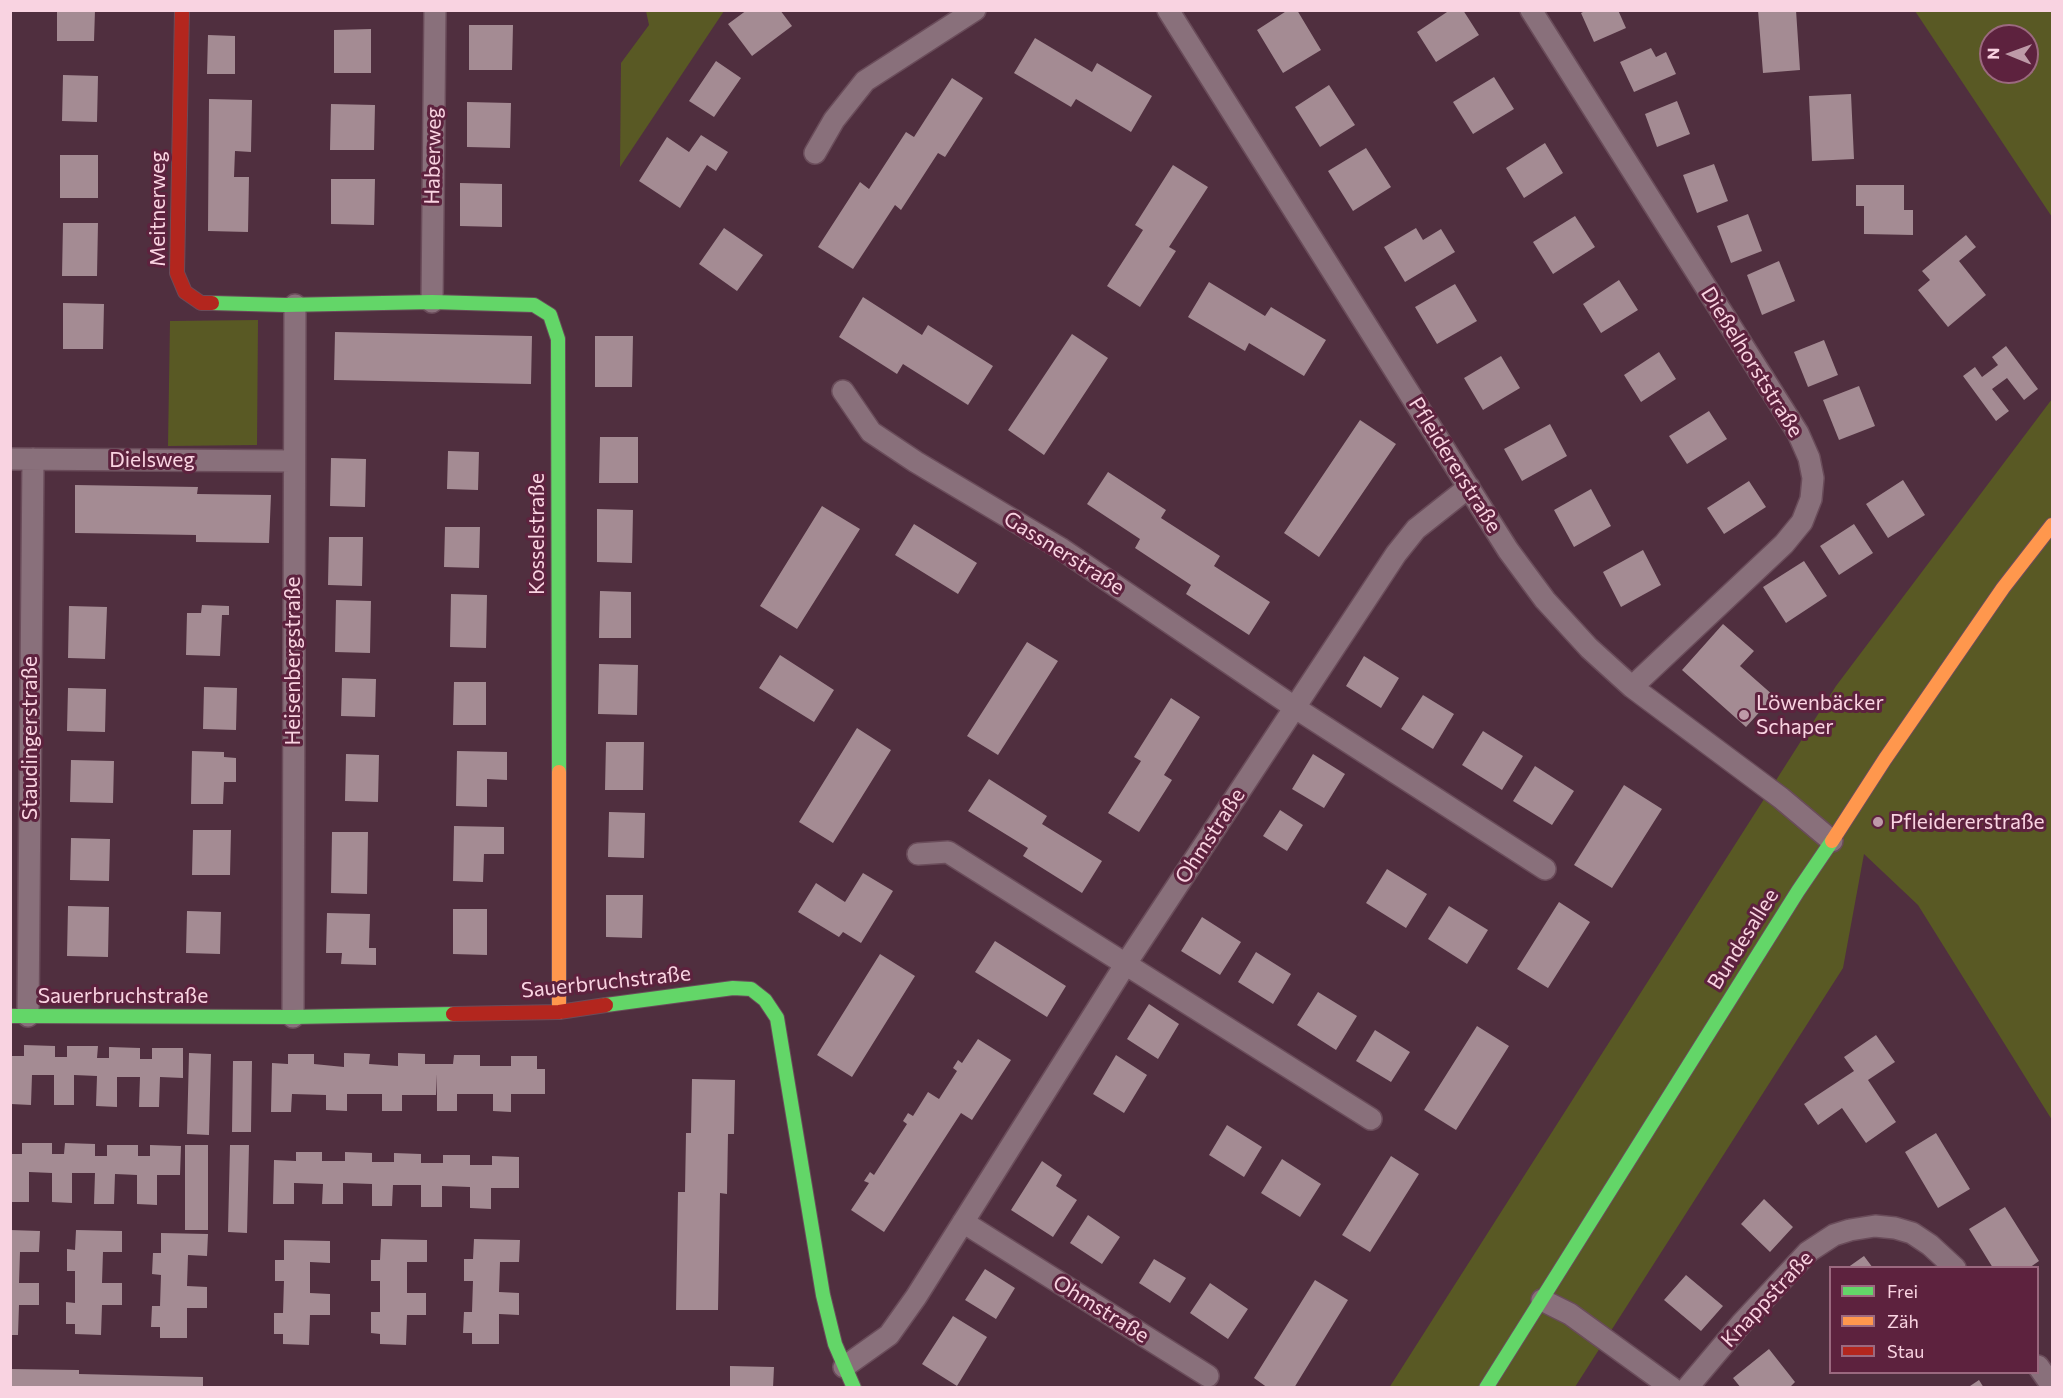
<!DOCTYPE html>
<html>
<head>
<meta charset="utf-8">
<style>
  body { margin:0 }
  #map { position:relative; width:2063px; height:1398px; overflow:hidden; background:#502f3f; font-family:Commissioner,sans-serif }
  canvas { display:block }
  .frame { position:absolute; inset:0; border:12px solid #f9d3e1; pointer-events:none }
  .legend { position:absolute; left:1829px; top:1266px; width:210px; height:108px; box-sizing:border-box; background:#5d223e; border:2px solid #9b697f; margin:0; padding:8px 10px; list-style:none; font-size:18px; color:#f9d3e1 }
  .legend li { display:flex; align-items:center; gap:12px; height:30px }
  .legend b { width:30px; border:2px solid #9b697f }
  .north { position:absolute; left:1979px; top:24px; width:60px; height:60px; box-sizing:border-box; background:#5d223e; border:2px solid #9b697f; border-radius:50%; rotate:271deg; font-size:16px; font-weight:700; line-height:24px; text-align:center; color:#f9d3e1 }
  .north::after { content:''; display:block; margin:auto; width:21px; height:27px; background:#be9aa8; clip-path:polygon(50% 0,100% 100%,50% 72%,0 100%) }
</style>
</head>
<body>
<div id="map">
<canvas width="2063" height="1398"></canvas>
<div class="frame"></div>
<ul class="legend">
<li><b style="height:8px;background:#63d668"></b>Frei</li>
<li><b style="height:8px;background:#ff974d"></b>Zäh</li>
<li><b style="height:8px;background:#b3261e"></b>Stau</li>
</ul>
<div class="north">N</div>
</div>
<script>
const context = document.querySelector('canvas').getContext('2d');
context.lineJoin = 'round';
function fill(path, color) {
  context.fillStyle = color;
  context.fill(path, 'evenodd');
}
function toPath(rows) {
  const path = new Path2D();
  for (const r of rows) {
    path.moveTo(r[0], r[1]);
    for (let i = 2; i < r.length; i += 2) path.lineTo(r[i], r[i + 1]);
  }
  return path;
}
function stroke(path, color, width, dash) {
  context.strokeStyle = color;
  context.lineWidth = width;
  context.lineCap = dash ? 'butt' : 'round';
  context.setLineDash(dash || []);
  context.stroke(path);
}
function label(font, color, halo, rows, align = 'center') {
  context.font = font + ' Commissioner,sans-serif';
  context.lineWidth = 6;
  context.setLineDash([]);
  context.textBaseline = 'middle';
  context.strokeStyle = halo;
  context.fillStyle = color;
  for (const [text, x, y, turn = 0] of rows) {
    context.save();
    context.translate(x, y);
    context.rotate((+turn || 0) * Math.PI / 180);
    context.textAlign = isNaN(turn) ? turn : align;
    if (halo) context.strokeText(text, 0, 0);
    context.fillText(text, 0, 0);
    context.restore();
  }
}
fill(toPath([
  [646,11,724,11,620,167,621,63,649,25],
  [1915,11,2052,11,2052,217],
  [1991,36,2027,36,2027,72,1991,72],
  [258,320,257,445,168,446,170,321],
  [2052,399,2052,1120,1918,905,1864,854,1843,968,1575,1387,1389,1388,1836,686]
]), '#595924');
fill(toPath([
  [57,10,95,10,94,41,57,41],
  [747,10,780,10,792,26,752,56,728,24],
  [1288,10,1297,10,1321,50,1283,73,1257,30],
  [1450,10,1463,10,1479,35,1436,62,1417,32],
  [1587,10,1618,10,1626,28,1594,42,1581,13],
  [1758,10,1796,10,1800,70,1763,73],
  [469,25,513,25,512,70,469,70],
  [371,29,371,73,334,73,334,30],
  [208,35,235,36,235,74,207,74],
  [1035,38,1092,72,1097,63,1152,96,1131,132,1076,99,1071,107,1014,73],
  [1651,48,1656,57,1666,52,1676,74,1634,92,1620,62],
  [716,61,741,78,714,117,689,101],
  [63,75,98,76,97,122,62,121],
  [1494,77,1514,109,1473,134,1453,102],
  [952,78,983,98,945,157,938,153,901,210,895,205,853,269,818,247,860,182,869,189,906,132,914,137],
  [1329,85,1355,125,1320,147,1295,107],
  [1851,94,1854,159,1812,161,1809,96],
  [209,99,252,100,251,152,235,151,234,177,249,177,248,232,208,231],
  [1677,101,1690,134,1657,147,1645,114],
  [467,102,511,103,510,148,467,147],
  [331,104,375,105,374,150,330,150],
  [701,135,728,152,716,171,707,165,680,208,639,181,667,137,689,152],
  [1545,143,1563,173,1524,198,1506,168],
  [1366,148,1391,187,1353,211,1328,171],
  [60,155,98,155,98,198,60,198],
  [1714,164,1728,201,1697,213,1683,175],
  [1173,165,1208,187,1169,247,1176,251,1140,307,1107,286,1143,230,1135,225],
  [331,179,375,179,374,225,331,224],
  [460,183,502,184,502,227,460,226],
  [1856,185,1904,185,1904,210,1913,210,1913,235,1864,234,1864,206,1856,206],
  [1748,214,1762,251,1731,263,1717,226],
  [1575,216,1595,247,1553,274,1533,242],
  [63,223,98,223,97,276,62,276],
  [724,228,763,255,737,291,699,264],
  [1416,228,1423,240,1441,229,1455,252,1405,282,1384,247],
  [1966,235,1976,247,1959,261,1986,295,1948,327,1918,290,1930,280,1922,271],
  [1779,261,1795,301,1762,315,1747,275],
  [1619,280,1638,310,1601,333,1583,304],
  [1209,282,1265,316,1271,307,1326,340,1304,376,1249,343,1245,351,1188,317],
  [1455,284,1477,321,1437,344,1415,307],
  [863,297,922,335,928,325,993,366,968,405,903,364,897,374,839,337],
  [63,303,104,304,103,349,63,349],
  [335,332,532,336,531,384,334,380],
  [1072,334,1108,358,1044,455,1008,430],
  [595,336,633,336,632,387,595,387],
  [1824,340,1838,375,1808,387,1794,352],
  [2006,346,2038,389,2024,400,2007,378,1992,389,2009,411,1996,421,1963,376,1975,367,1982,377,1998,365,1992,357],
  [1659,352,1676,379,1641,402,1624,375],
  [1501,356,1520,388,1483,410,1464,378],
  [1859,386,1875,426,1839,440,1823,400],
  [1709,411,1727,439,1687,464,1669,436],
  [1360,420,1396,444,1319,557,1284,533],
  [1550,424,1567,456,1522,481,1504,449],
  [600,437,638,437,638,483,599,483],
  [448,451,479,452,478,490,447,489],
  [331,458,366,459,365,507,330,506],
  [1108,472,1166,510,1161,518,1220,556,1214,566,1270,602,1249,635,1186,594,1191,585,1135,548,1140,539,1087,504],
  [1903,480,1925,515,1888,538,1866,504],
  [1749,481,1766,507,1724,534,1707,508],
  [75,485,198,487,197,494,271,495,269,543,196,542,196,535,75,533],
  [1591,489,1611,526,1574,547,1554,510],
  [822,506,860,529,797,629,760,606],
  [597,509,633,510,632,563,597,562],
  [914,524,977,563,958,594,895,555],
  [1854,524,1873,553,1839,575,1820,546],
  [445,527,480,527,479,568,444,567],
  [329,537,363,537,362,586,328,585],
  [1643,550,1661,585,1621,607,1603,572],
  [1804,561,1827,596,1786,623,1763,587],
  [600,591,631,592,631,638,599,638],
  [451,594,487,595,486,648,450,647],
  [336,600,371,601,370,653,335,652],
  [202,605,229,606,229,615,222,615,220,656,186,655,187,613,201,613],
  [69,606,107,607,105,659,68,658],
  [1723,624,1754,651,1740,666,1774,696,1746,727,1682,670],
  [1027,642,1058,661,998,755,967,736],
  [780,655,834,690,814,722,759,688],
  [1364,656,1399,678,1381,708,1346,686],
  [599,664,638,665,637,715,598,714],
  [342,678,376,679,375,717,341,716],
  [454,682,486,682,486,725,453,725],
  [204,687,237,688,236,730,203,729],
  [68,688,106,689,105,732,67,731],
  [1423,695,1454,714,1433,749,1401,729],
  [1171,698,1200,717,1164,775,1172,780,1139,832,1108,813,1141,761,1134,757],
  [857,728,891,750,833,843,799,822],
  [1483,731,1523,756,1502,790,1462,765],
  [606,742,644,742,643,790,605,790],
  [192,751,224,752,224,757,236,758,236,782,224,782,223,804,191,804],
  [457,751,507,752,507,780,487,779,487,807,456,806],
  [346,754,379,755,378,802,345,801],
  [1313,754,1345,774,1324,808,1292,789],
  [71,760,114,761,113,803,70,802],
  [1535,766,1574,791,1552,825,1513,801],
  [989,779,1047,816,1042,824,1102,861,1082,893,1023,856,1028,848,968,811],
  [1624,785,1662,809,1612,888,1574,865],
  [1280,810,1303,825,1287,851,1263,836],
  [609,812,645,813,644,858,608,857],
  [454,826,504,827,504,854,484,854,483,882,453,881],
  [193,830,231,830,230,875,192,875],
  [332,832,368,832,367,894,331,893],
  [71,838,110,839,109,881,70,880],
  [1387,869,1427,894,1406,928,1366,903],
  [863,873,893,891,861,943,843,932,839,937,798,912,816,883,845,902],
  [606,895,643,895,642,938,606,937],
  [1559,902,1590,922,1548,988,1517,969],
  [68,906,109,907,108,957,67,956],
  [1449,906,1488,930,1467,964,1428,939],
  [453,909,487,909,487,955,453,954],
  [187,911,221,912,220,954,186,953],
  [327,913,370,914,369,948,376,948,376,965,341,964,342,953,326,953],
  [1202,917,1241,942,1220,975,1181,951],
  [995,941,1066,986,1047,1017,975,972],
  [1256,952,1291,974,1273,1004,1238,982],
  [880,954,915,976,852,1077,817,1055],
  [1318,992,1357,1016,1336,1050,1297,1025],
  [1149,1004,1179,1024,1158,1059,1127,1039],
  [1477,1026,1509,1046,1456,1130,1424,1110],
  [1375,1030,1410,1052,1391,1082,1356,1061],
  [1876,1035,1895,1062,1868,1080,1896,1122,1866,1143,1842,1108,1818,1125,1804,1104,1854,1071,1844,1057],
  [978,1039,1011,1060,972,1120,961,1113,884,1232,851,1210,869,1183,864,1181,870,1172,874,1175,907,1124,903,1121,908,1113,913,1116,928,1092,939,1099,957,1071,953,1068,958,1060,962,1063],
  [24,1045,55,1046,55,1057,67,1057,67,1046,98,1046,97,1058,109,1058,109,1047,140,1048,140,1059,152,1059,152,1048,183,1048,183,1078,160,1077,159,1107,139,1107,140,1077,117,1077,117,1107,96,1106,97,1076,74,1075,74,1105,54,1105,54,1075,32,1075,31,1105,11,1104,10,1056,24,1056],
  [189,1053,211,1054,209,1135,187,1134],
  [344,1053,370,1054,369,1064,398,1066,398,1053,425,1054,425,1064,453,1064,454,1055,480,1055,480,1066,511,1066,511,1056,537,1056,537,1069,545,1069,545,1094,511,1094,511,1112,493,1111,493,1094,457,1094,457,1111,437,1111,437,1074,436,1095,402,1095,402,1111,382,1111,382,1094,347,1094,347,1111,326,1110,326,1095,292,1094,291,1112,271,1112,272,1063,288,1064,288,1054,314,1054,314,1064,344,1067],
  [1116,1055,1147,1075,1124,1113,1093,1094],
  [233,1061,252,1061,251,1132,232,1132],
  [692,1079,735,1080,734,1134,728,1134,727,1194,720,1193,718,1310,676,1310,678,1192,685,1192,686,1133,691,1133],
  [1227,1125,1262,1147,1244,1177,1209,1155],
  [1936,1133,1970,1189,1938,1208,1905,1152],
  [22,1143,52,1143,52,1154,64,1154,65,1143,95,1144,95,1156,107,1156,107,1145,138,1145,138,1156,150,1156,150,1145,181,1146,180,1175,157,1175,157,1205,137,1204,137,1175,115,1174,114,1204,94,1204,95,1173,72,1173,72,1203,52,1202,52,1173,29,1172,29,1202,10,1202,10,1154,22,1154],
  [185,1145,208,1145,208,1230,185,1230],
  [230,1145,249,1145,247,1233,228,1232],
  [296,1152,322,1152,322,1161,345,1161,345,1152,372,1153,372,1162,394,1162,394,1153,421,1154,421,1163,443,1163,443,1155,470,1155,470,1165,492,1165,492,1156,519,1157,519,1188,491,1188,491,1209,470,1208,470,1187,442,1186,442,1207,421,1207,421,1185,393,1185,392,1206,372,1206,372,1184,343,1183,343,1204,322,1204,323,1184,294,1183,294,1204,273,1204,274,1160,296,1161],
  [1391,1156,1419,1174,1370,1252,1342,1235],
  [1282,1159,1321,1184,1300,1217,1261,1193],
  [1042,1161,1062,1175,1056,1186,1077,1200,1053,1237,1011,1210],
  [1764,1199,1793,1227,1770,1252,1741,1224],
  [2005,1207,2039,1261,2029,1268,1993,1268,1969,1229],
  [1088,1215,1120,1237,1102,1264,1070,1243],
  [10,1230,40,1231,39,1252,20,1252,19,1283,39,1283,39,1305,19,1305,18,1335,10,1335],
  [76,1230,122,1231,122,1252,103,1252,102,1283,122,1283,122,1305,102,1305,101,1335,75,1334,75,1324,66,1324,66,1302,75,1303,75,1271,67,1271,67,1249,75,1250],
  [161,1233,208,1234,207,1256,188,1255,187,1286,207,1287,207,1308,187,1308,187,1338,160,1338,160,1327,151,1327,152,1306,160,1306,161,1275,152,1274,153,1253,161,1253],
  [381,1239,427,1240,427,1262,407,1262,407,1293,426,1293,426,1315,407,1315,406,1345,380,1344,380,1334,371,1333,371,1312,380,1312,380,1281,371,1281,371,1260,380,1260],
  [474,1239,520,1240,519,1262,500,1262,499,1292,519,1293,519,1315,499,1314,499,1344,472,1344,472,1333,463,1333,464,1312,472,1312,473,1281,464,1281,464,1259,473,1259],
  [284,1240,330,1241,330,1263,310,1262,310,1293,330,1294,330,1315,310,1315,309,1345,283,1344,283,1334,274,1334,274,1313,283,1313,284,1281,275,1281,275,1260,284,1260],
  [1864,1256,1873,1268,1847,1268],
  [1154,1259,1186,1278,1170,1303,1139,1283],
  [985,1269,1015,1288,996,1319,965,1300],
  [1686,1275,1723,1306,1701,1331,1664,1300],
  [1315,1280,1348,1300,1294,1388,1268,1388,1254,1378],
  [1210,1283,1248,1309,1228,1339,1190,1313],
  [953,1316,987,1337,957,1386,922,1364],
  [1769,1349,1795,1382,1789,1388,1741,1388,1733,1378],
  [730,1366,774,1367,773,1388,730,1388],
  [10,1369,79,1370,79,1374,203,1377,203,1388,10,1388],
  [1979,1380,1984,1388,1967,1388]
]), '#a48b93');
const street = toPath([
  [1168,10,1508,550,1545,600,1589,648,1632,687,1781,798,1832,841],
  [1531,10,1798,433,1809,458,1813,478,1811,499,1802,522,1784,544,1632,687],
  [815,153,834,120,865,81,975,10],
  [432,302,435,10],
  [843,391,871,432,916,462,1060,548,1294,707,1545,869],
  [10,459,293,461],
  [918,854,948,852,1371,1119],
  [28,1016,33,459],
  [293,1017,295,305],
  [963,1222,1208,1376],
  [1542,1300,1570,1314,1672,1388],
  [2038,1366,2052,1386],
  [844,1367,889,1335,916,1297,1125,965,1396,554,1416,529,1469,487],
  [1687,1388,1741,1324,1808,1252,1834,1235,1850,1230,1875,1226,1895,1228,1912,1233,1930,1245,1955,1268]
]);
const fast = toPath([
  [212,303,285,305,432,302,534,305,550,315,558,339,559,772],
  [606,1005,733,988,751,989,765,1000,777,1018,823,1295,835,1344,854,1388],
  [10,1016,293,1017,453,1014],
  [1486,1388,1798,891,1832,841]
]);
const slow = toPath([
  [559,772,559,1012],
  [1832,841,1885,759,2003,588,2052,525]
]);
const jam = toPath([
  [182,10,177,273,185,292,201,303,212,303],
  [453,1014,559,1012,606,1005]
]);
stroke(street, '#6a4c5a', 24);
stroke(fast, '#6a4c5a', 16);
stroke(slow, '#6a4c5a', 16);
stroke(jam, '#6a4c5a', 16);
stroke(street, '#89707b', 21);
stroke(fast, '#63d668', 14);
stroke(slow, '#ff974d', 14);
stroke(jam, '#b3261e', 14);
for (const [x, y, r, color] of [
  [1744,715,6,"#be9aa8"],
  [1878,822,6,"#be9aa8"]
]) {
  const dot = new Path2D();
  dot.arc(x, y, r, 0, 2 * Math.PI);
  context.fillStyle = color;
  context.fill(dot);
  stroke(dot, '#5d223e', 2);
}
label('21px', '#f9d3e1', '#5d223e', [
  ["Haberweg",433,156,-89],
  ["Meitnerweg",158,209,-90],
  ["Dießelhorststraße",1752,362,58],
  ["Dielsweg",152,460],
  ["Pfleidererstraße",1455,465,58],
  ["Kosselstraße",537,534,-90],
  ["Gassnerstraße",1064,553,32],
  ["Heisenbergstraße",293,661,-90],
  ["Staudingerstraße",30,738,-90],
  ["Ohmstraße",1210,836,-57],
  ["Bundesallee",1743,939,-58],
  ["Sauerbruchstraße",606,982,-6],
  ["Sauerbruchstraße",123,996],
  ["Knappstraße",1767,1299,-47],
  ["Ohmstraße",1101,1309,32]
]);
label('21px', '#f9d3e1', '#5d223e', [
  ["Löwenbäcker",1756,703],
  ["Schaper",1756,727],
  ["Pfleidererstraße",1890,822]
], 'left');
</script>
</body>
</html>
